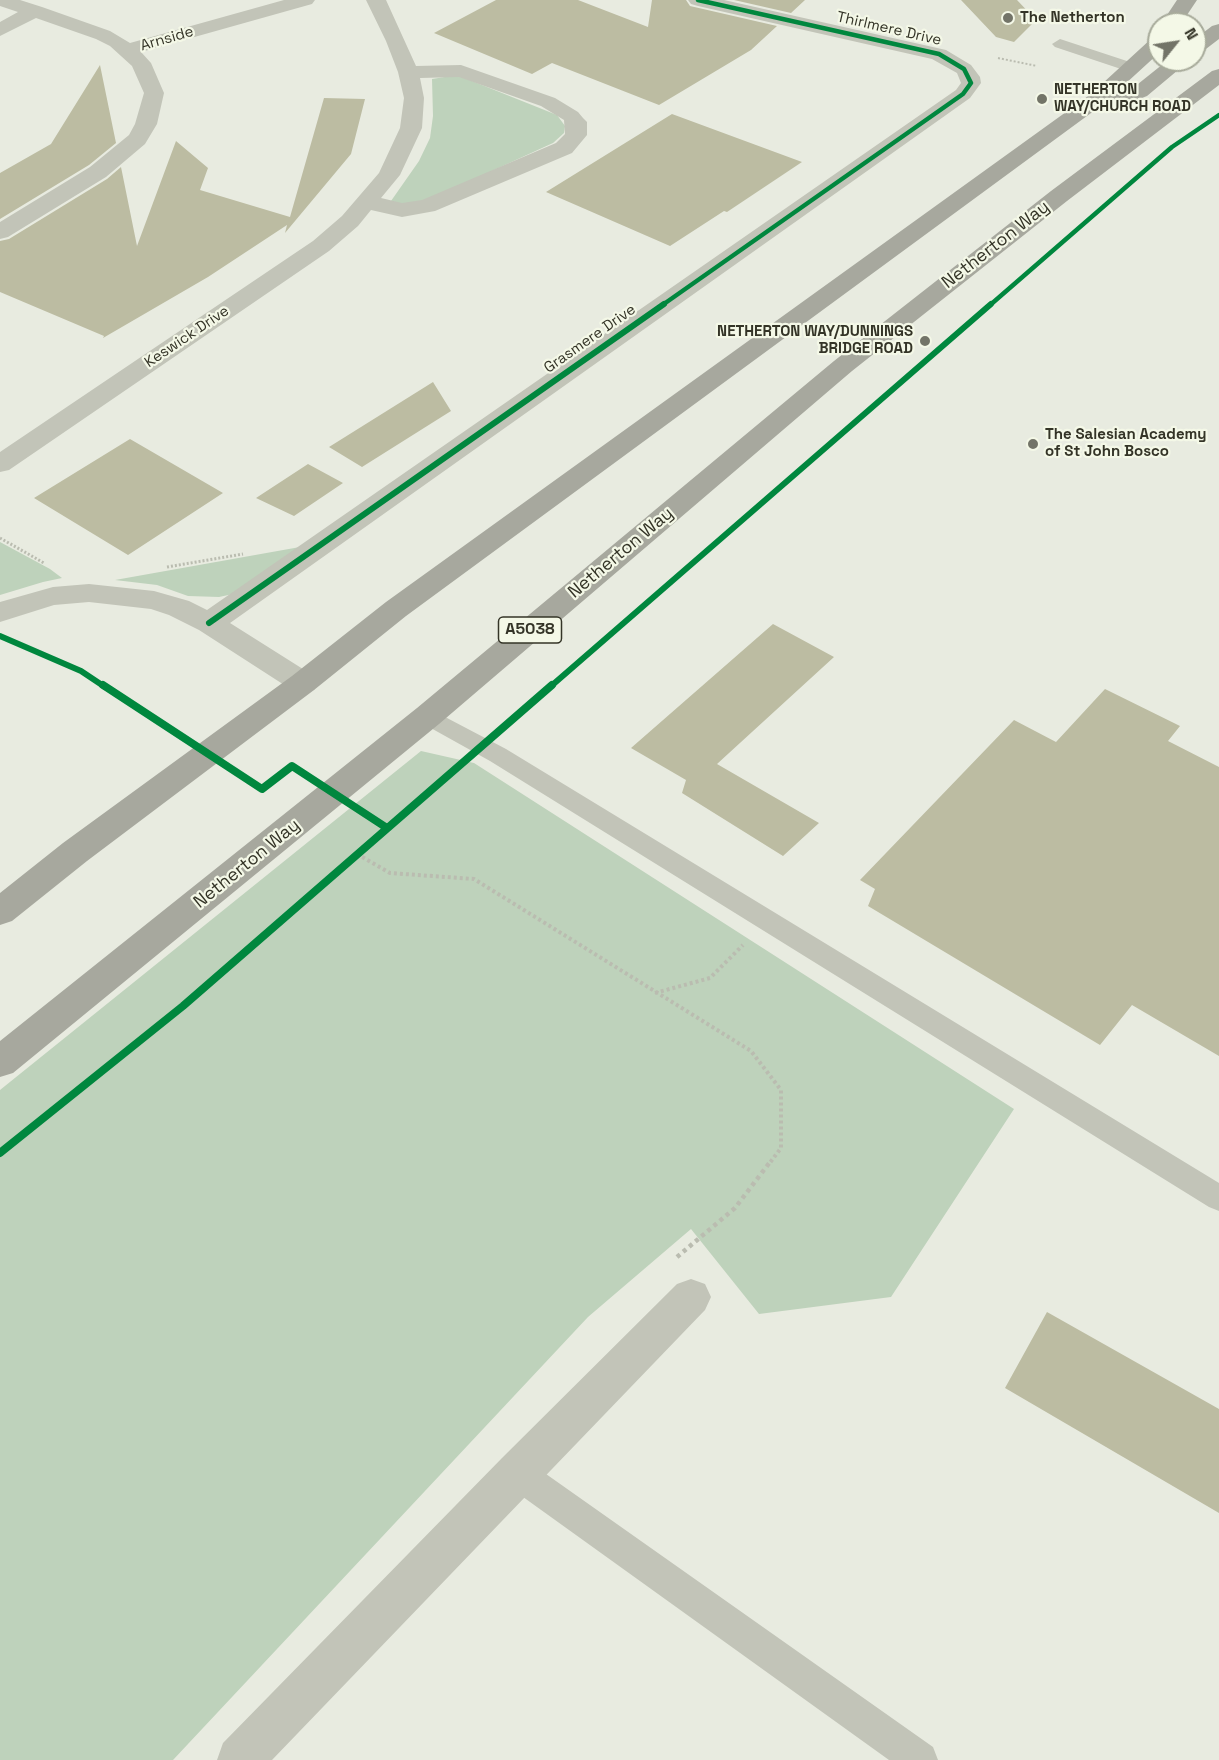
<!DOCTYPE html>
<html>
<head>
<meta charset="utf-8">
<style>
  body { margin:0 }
  #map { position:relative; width:1219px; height:1760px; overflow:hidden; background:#e8ebe0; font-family:"Space Grotesk",sans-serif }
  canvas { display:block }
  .north { position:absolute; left:1147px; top:12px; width:60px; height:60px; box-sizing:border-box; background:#f4f8e7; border:2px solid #a7aa9a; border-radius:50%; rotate:60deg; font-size:16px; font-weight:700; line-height:24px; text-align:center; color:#343427 }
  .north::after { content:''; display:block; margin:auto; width:21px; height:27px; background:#737468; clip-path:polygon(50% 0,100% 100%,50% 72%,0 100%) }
</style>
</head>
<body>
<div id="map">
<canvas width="1219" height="1760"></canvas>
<div class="north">N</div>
</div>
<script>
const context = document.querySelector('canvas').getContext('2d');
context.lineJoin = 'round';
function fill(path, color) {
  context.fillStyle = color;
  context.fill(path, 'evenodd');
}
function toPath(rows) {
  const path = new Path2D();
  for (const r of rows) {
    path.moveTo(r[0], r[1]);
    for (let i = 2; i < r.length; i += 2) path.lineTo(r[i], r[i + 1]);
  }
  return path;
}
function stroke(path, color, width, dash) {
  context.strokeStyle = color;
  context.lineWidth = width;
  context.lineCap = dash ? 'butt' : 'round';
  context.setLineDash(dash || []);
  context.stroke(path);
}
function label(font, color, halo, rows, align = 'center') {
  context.font = font + ' "Space Grotesk",sans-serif';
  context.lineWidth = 4.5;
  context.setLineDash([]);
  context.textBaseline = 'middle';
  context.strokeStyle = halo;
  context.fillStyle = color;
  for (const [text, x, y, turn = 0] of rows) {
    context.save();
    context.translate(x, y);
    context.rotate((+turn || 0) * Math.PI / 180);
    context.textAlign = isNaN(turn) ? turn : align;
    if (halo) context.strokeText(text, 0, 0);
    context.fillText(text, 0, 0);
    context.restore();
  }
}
fill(toPath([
  [457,75,557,115,565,126,564,133,553,143,424,202,406,205,391,201,419,161,430,138,433,116,432,79],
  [0,542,50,569,62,578,43,582,0,595],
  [300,547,233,594,219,597,188,596,157,585,115,580],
  [421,751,474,763,1014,1109,891,1297,759,1314,691,1229,588,1317,173,1760,0,1760,0,1090]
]), '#bed2bb');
fill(toPath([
  [496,0,578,0,648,27,652,0,686,0,690,6,777,26,751,50,659,105,552,63,532,74,434,33],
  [734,0,805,0,791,13],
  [961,0,1017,0,1036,20,1014,42,996,37],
  [100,65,116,143,89,165,0,219,0,173,51,144],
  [324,98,365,99,351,154,285,233,287,225,208,277,103,338,104,336,0,292,0,241,9,239,107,179,121,167,137,246,176,141,208,168,200,190,290,217],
  [672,114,802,162,727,212,724,211,670,246,546,192],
  [433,382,451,411,362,467,329,447],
  [130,439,223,493,128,555,34,498],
  [308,464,343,483,294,516,256,498],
  [773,624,834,657,717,764,819,823,783,856,682,793,686,780,631,748],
  [1105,689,1180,726,1168,741,1219,767,1219,1056,1132,1005,1100,1045,868,906,875,889,860,880,1014,720,1056,742],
  [1047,1312,1219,1409,1219,1513,1005,1388]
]), '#bcbca2');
stroke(toPath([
  [998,58,1037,66]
]), '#babcb0', 2, [2, 2]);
stroke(toPath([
  [0,538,44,563],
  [167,567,243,554]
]), '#babcb0', 3, [2, 2]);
stroke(toPath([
  [357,854,390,873,474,879,751,1051,781,1090,781,1148,769,1164],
  [655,993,710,978,743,945]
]), '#babcb0', 4, [3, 3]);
stroke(toPath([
  [677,1257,735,1208,770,1162]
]), '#babcb0', 4.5, [4, 4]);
fill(toPath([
  [1060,39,1139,65,1141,68,1133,73,1055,47,1052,44,1060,39],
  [428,708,506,749,1219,1183,1219,1211,1209,1207,490,761,420,722,416,716,420,710,428,708],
  [517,1457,529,1462,933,1747,938,1760,889,1760,505,1484,501,1473,505,1462,517,1457]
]), '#c2c4b8');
fill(toPath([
  [0,0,20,0,42,7,110,31,130,43,284,0,315,0,312,4,141,52,151,63,164,93,157,124,145,144,106,177,8,237,0,239,0,222,90,167,129,135,135,124,144,93,132,66,110,46,96,39,36,18,0,36,0,22,18,12,0,6,0,0],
  [366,0,386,0,416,66,461,65,555,98,578,112,583,118,587,122,587,135,572,153,435,211,402,217,371,210,358,226,329,251,9,470,0,472,0,452,313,241,342,216,379,173,400,128,404,98,398,72,386,41,366,0],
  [459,77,541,106,564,120,565,134,556,143,422,200,402,203,381,198,400,175,422,128,424,98,420,78,459,77],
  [688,0,724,0,946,50,971,65,980,77,981,83,970,98,230,623,314,676,318,683,314,690,303,693,292,690,199,630,169,615,151,609,89,602,54,605,0,622,0,602,53,587,89,584,154,591,189,601,207,610,956,90,961,83,957,73,932,59,698,6,691,4,688,0],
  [691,1279,705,1284,711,1297,705,1310,272,1760,217,1760,223,1743,502,1458,677,1284,691,1279]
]), '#c2c4b8');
fill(toPath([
  [1177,0,1197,0,1181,24,1161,24,1177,0],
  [1219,24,1219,39,1202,52,1195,54,1195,39,1212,26,1219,24],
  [1159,36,1159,53,1112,96,1133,88,1168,60,1190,60,1147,96,1116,108,1109,106,1106,102,406,616,314,690,87,861,12,921,0,925,0,893,63,843,292,676,386,602,1091,94,1152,38,1159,36],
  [1219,69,1219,85,1067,201,852,371,439,724,13,1073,0,1077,0,1041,417,708,834,361,1051,191,1212,71,1219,69]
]), '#a7a89e');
stroke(toPath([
  [661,306,963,94,971,83,964,69,939,54,698,0],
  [989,306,1172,147,1219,115]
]), '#00873e', 4.5);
stroke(toPath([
  [209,623,664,304],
  [0,636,81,671,105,687],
  [550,687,991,304]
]), '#00873e', 6);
stroke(toPath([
  [103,685,262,789,292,766,387,828],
  [0,1153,183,1006,552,685]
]), '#00873e', 8);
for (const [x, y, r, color] of [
  [1008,18,6,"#737468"],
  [1042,99,6,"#737468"],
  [925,341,6,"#737468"],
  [1033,444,6,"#737468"]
]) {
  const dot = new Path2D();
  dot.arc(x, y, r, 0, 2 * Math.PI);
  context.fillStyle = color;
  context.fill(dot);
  stroke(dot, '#f4f8e7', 2);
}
label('bold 15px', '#343427', '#f4f8e7', [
  ["The Netherton",1020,18],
  ["NETHERTON",1054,90],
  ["WAY/CHURCH ROAD",1054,107],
  ["NETHERTON WAY/DUNNINGS",913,332,"right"],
  ["BRIDGE ROAD",913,349,"right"],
  ["The Salesian Academy",1045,435],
  ["of St John Bosco",1045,452]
], 'left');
label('15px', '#343427', '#f4f8e7', [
  ["Thirlmere Drive",889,29,13],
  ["Arnside",167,39,-16],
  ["Keswick Drive",187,337,-34],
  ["Grasmere Drive",590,339,-35]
]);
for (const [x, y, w] of [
  [530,630,63]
]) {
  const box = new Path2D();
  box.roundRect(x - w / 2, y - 13, w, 26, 4.5);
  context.fillStyle = '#f4f8e7';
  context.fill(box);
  stroke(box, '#343427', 1.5);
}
label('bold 16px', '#343427', null, [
  ["A5038",530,630]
]);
label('18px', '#343427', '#f4f8e7', [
  ["Netherton Way",996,245,-38],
  ["Netherton Way",621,553,-40],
  ["Netherton Way",247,864,-39]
]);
</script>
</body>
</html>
